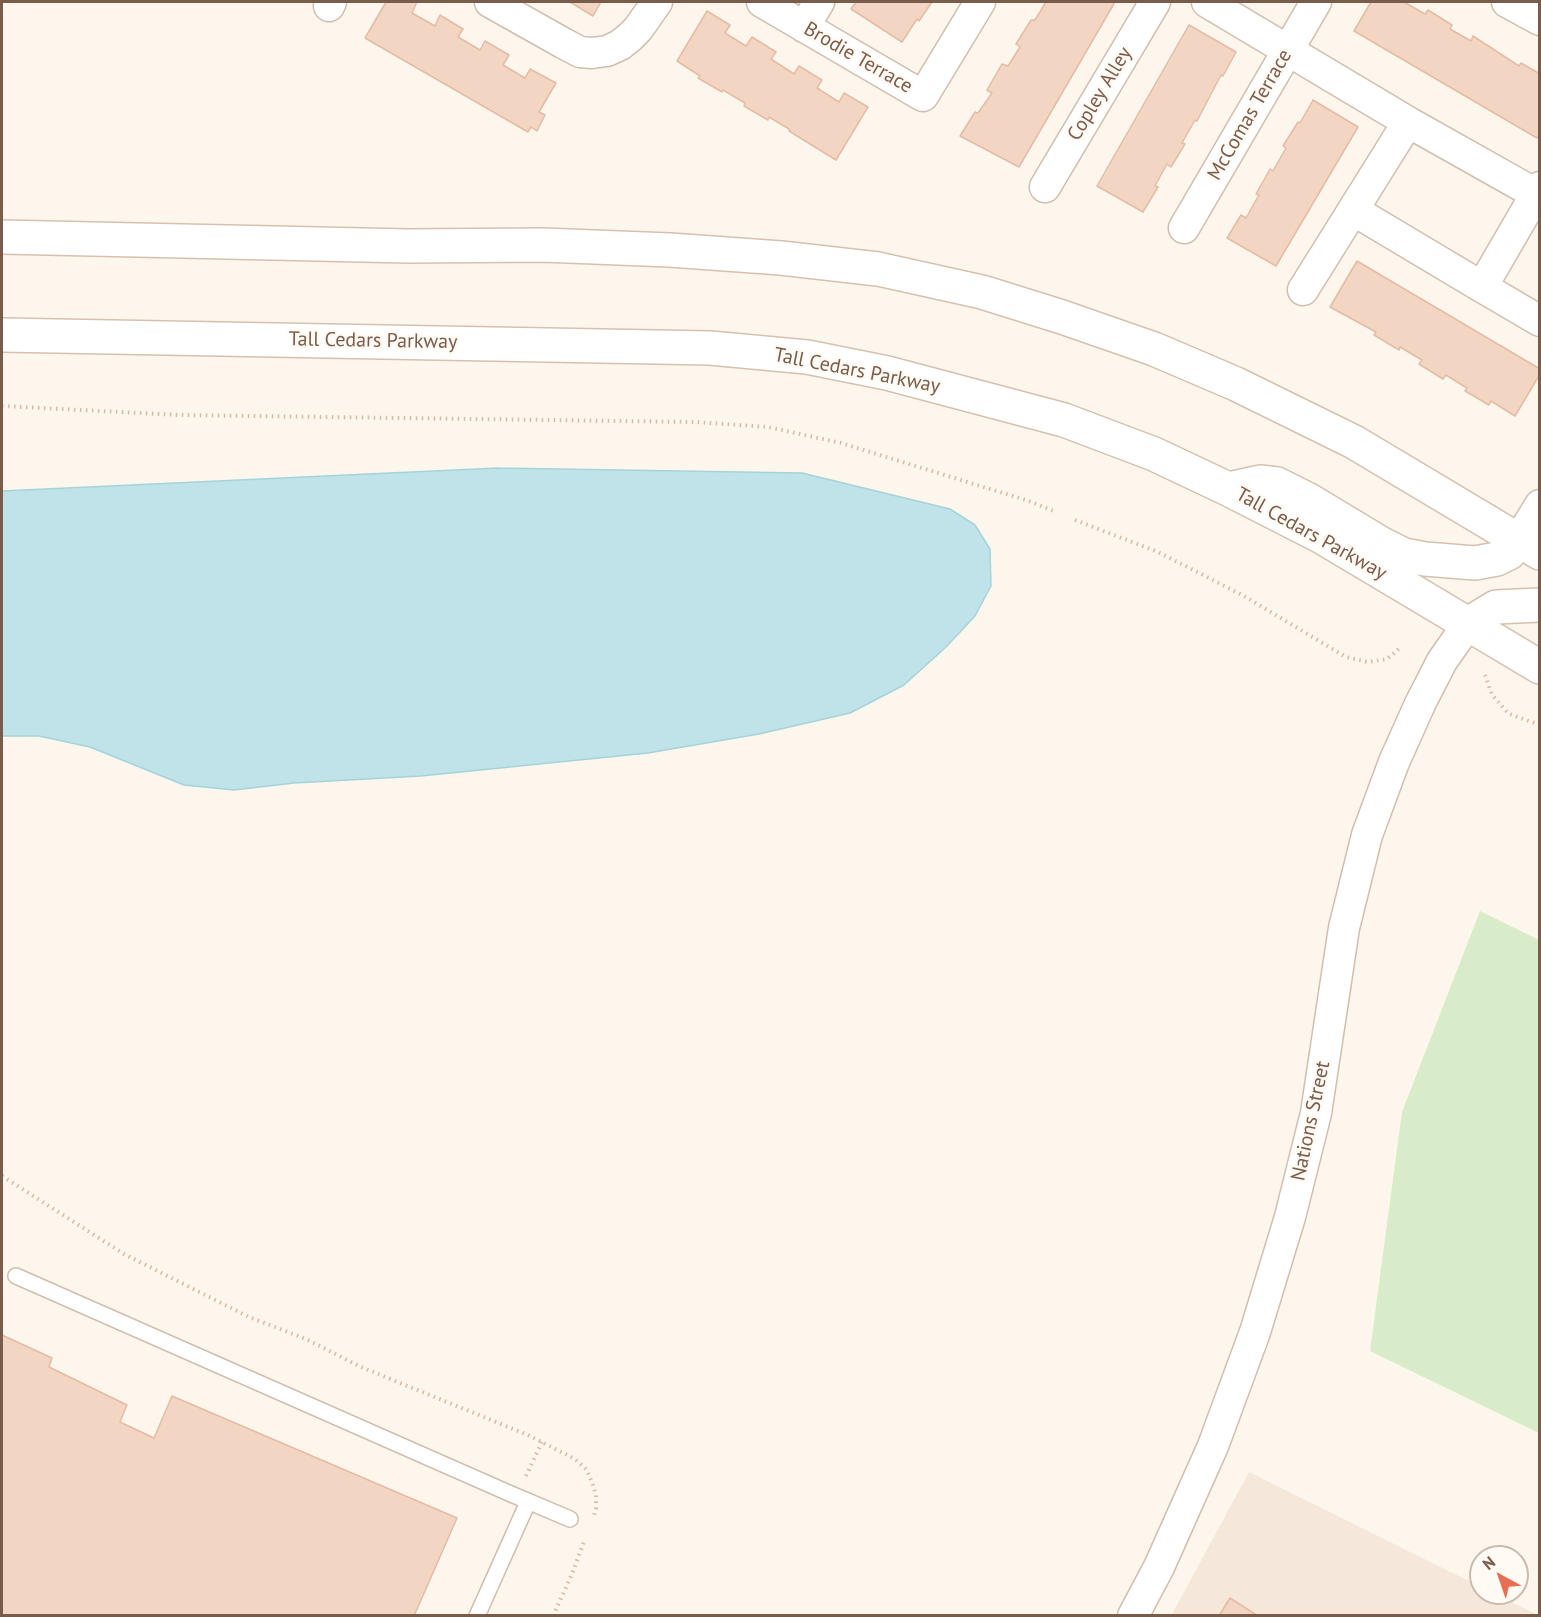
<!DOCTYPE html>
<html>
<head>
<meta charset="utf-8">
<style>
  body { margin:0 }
  #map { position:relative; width:1541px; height:1617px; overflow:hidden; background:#fdf6ec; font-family:"PT Sans",sans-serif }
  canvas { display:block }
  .frame { position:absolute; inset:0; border:3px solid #7a5c4d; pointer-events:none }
  .north { position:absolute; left:1469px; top:1545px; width:60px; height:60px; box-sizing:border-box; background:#fffaf3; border:2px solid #cabbb1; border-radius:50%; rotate:320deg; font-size:16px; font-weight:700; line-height:24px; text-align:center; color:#7a5c4d }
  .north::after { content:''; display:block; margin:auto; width:21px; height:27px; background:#e76f51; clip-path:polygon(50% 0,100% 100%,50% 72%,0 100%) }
</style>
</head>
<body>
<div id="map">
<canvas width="1541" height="1617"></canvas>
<div class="frame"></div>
<div class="north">N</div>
</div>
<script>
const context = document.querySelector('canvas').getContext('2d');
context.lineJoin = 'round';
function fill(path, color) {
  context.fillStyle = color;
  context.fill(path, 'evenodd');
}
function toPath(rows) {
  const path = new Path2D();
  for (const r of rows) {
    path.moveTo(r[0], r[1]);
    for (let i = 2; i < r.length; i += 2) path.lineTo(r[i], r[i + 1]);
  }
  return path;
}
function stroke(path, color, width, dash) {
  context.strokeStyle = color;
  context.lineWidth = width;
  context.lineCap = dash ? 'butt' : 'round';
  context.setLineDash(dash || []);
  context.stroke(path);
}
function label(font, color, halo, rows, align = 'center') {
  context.font = font + ' "PT Sans",sans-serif';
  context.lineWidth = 5;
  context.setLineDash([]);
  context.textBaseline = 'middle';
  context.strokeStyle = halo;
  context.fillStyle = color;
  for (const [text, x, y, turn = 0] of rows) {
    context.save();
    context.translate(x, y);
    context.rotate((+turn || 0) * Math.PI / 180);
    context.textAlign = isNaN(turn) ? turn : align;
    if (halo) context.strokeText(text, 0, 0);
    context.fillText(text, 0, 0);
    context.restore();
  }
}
fill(toPath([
  [1249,1472,1481,1587,1481,1593,1493,1593,1538,1615,1171,1616]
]), '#f5e8da');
fill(toPath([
  [1480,911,1539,940,1539,1433,1370,1351,1402,1112]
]), '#d8ecc9');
const water = toPath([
  [498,468,802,473,950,509,975,525,990,549,991,586,975,616,946,647,904,685,850,713,759,734,648,753,421,776,294,783,234,790,184,785,90,747,39,736,2,736,2,491,498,468]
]);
fill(water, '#bfe3e8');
stroke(water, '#a5d3da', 1.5);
const building = toPath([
  [386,2,417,2,412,13,435,26,440,15,463,29,458,37,480,50,485,41,509,55,503,65,525,78,530,69,556,83,539,112,545,115,537,131,531,127,528,132,365,38,386,2],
  [570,2,601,2,593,16,570,2],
  [856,2,932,2,919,21,917,19,902,42,851,9,856,2],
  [1046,2,1115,2,1019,167,960,136,975,112,978,113,992,93,987,90,1002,64,1008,66,1020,47,1016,44,1031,20,1035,20,1046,2],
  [1371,2,1404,2,1425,14,1428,10,1452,25,1450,29,1471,41,1473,36,1519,66,1521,63,1540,74,1540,134,1537,138,1354,31,1371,2],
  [707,11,730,25,725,33,746,46,752,37,776,52,771,59,794,74,799,66,822,80,817,88,839,102,844,93,868,107,836,160,789,131,789,129,769,117,768,120,744,106,745,103,723,90,722,92,698,78,700,76,677,61,707,11],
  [1189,25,1236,52,1223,76,1221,75,1197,121,1195,120,1182,143,1185,144,1171,167,1167,164,1155,186,1158,187,1143,212,1097,186,1189,25],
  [1313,100,1358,127,1276,266,1227,238,1241,215,1246,218,1259,195,1256,194,1270,169,1273,171,1286,148,1283,146,1298,122,1300,123,1313,100],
  [1357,261,1540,369,1540,374,1515,416,1491,401,1489,405,1465,391,1467,388,1446,375,1443,379,1419,364,1422,360,1400,347,1399,350,1374,335,1376,332,1330,307,1357,261],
  [2,1335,52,1358,49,1367,127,1405,120,1422,154,1438,172,1396,457,1518,414,1616,2,1616,2,1335],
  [1230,1598,1258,1616,1219,1616,1230,1598]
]);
fill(building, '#f3d5c3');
stroke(building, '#e6bba3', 1.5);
const lane = toPath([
  [16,1276,511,1494,570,1519],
  [477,1616,528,1502]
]);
const street = toPath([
  [490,2,563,43,580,52,592,53,607,51,620,45,630,37,638,29,657,2],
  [762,2,923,96,980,2],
  [1207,2,1408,122,1536,194],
  [1507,2,1540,20],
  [329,6,331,2],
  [804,27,819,2],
  [1045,187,1155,2],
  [1540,187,1482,287,1540,321],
  [1353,210,1482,287],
  [1184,228,1316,2],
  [1303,290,1408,122],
  [1518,541,1540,505],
  [1133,1616,1159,1567,1213,1446,1255,1332,1290,1217,1316,1113,1344,928,1367,835,1394,762,1420,704,1442,661,1468,624]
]);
const secondary = toPath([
  [2,237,408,246,543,245,670,250,781,258,878,269,982,292,1062,317,1154,349,1236,384,1354,442,1540,553],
  [2,335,710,348,807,357,887,373,1064,420,1154,454,1228,489,1322,537,1540,667],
  [1228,489,1260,482,1277,484,1307,499,1380,543,1404,555,1425,559,1475,563,1497,559,1509,553,1518,541],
  [1468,624,1496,607,1540,605]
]);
stroke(lane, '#d1beb0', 18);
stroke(street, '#d1beb0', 33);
stroke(secondary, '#d6c0b0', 36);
stroke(toPath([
  [2,406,179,415,696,422,768,427,841,443,1029,501,1056,512],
  [1075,520,1158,552,1244,596,1346,657,1368,662,1387,659,1401,647],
  [1485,675,1492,695,1509,714,1540,725],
  [2,1176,124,1254,249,1317,306,1339,361,1367,528,1435,575,1459,586,1469,592,1482,596,1495,596,1509,594,1515],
  [526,1476,542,1442],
  [553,1616,572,1574,585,1539]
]), '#d9b8a5', 4, [1.5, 4.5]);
stroke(lane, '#fff', 15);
stroke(street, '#fff', 30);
stroke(secondary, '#fff', 33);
label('20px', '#7a5c4d', '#fffaf3', [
  ["Brodie Terrace",858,58,30],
  ["Copley Alley",1100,94,-59],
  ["McComas Terrace",1250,115,-60],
  ["Tall Cedars Parkway",373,341,1],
  ["Tall Cedars Parkway",857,371,11],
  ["Tall Cedars Parkway",1311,534,29],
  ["Nations Street",1311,1121,-78]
]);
</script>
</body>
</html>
